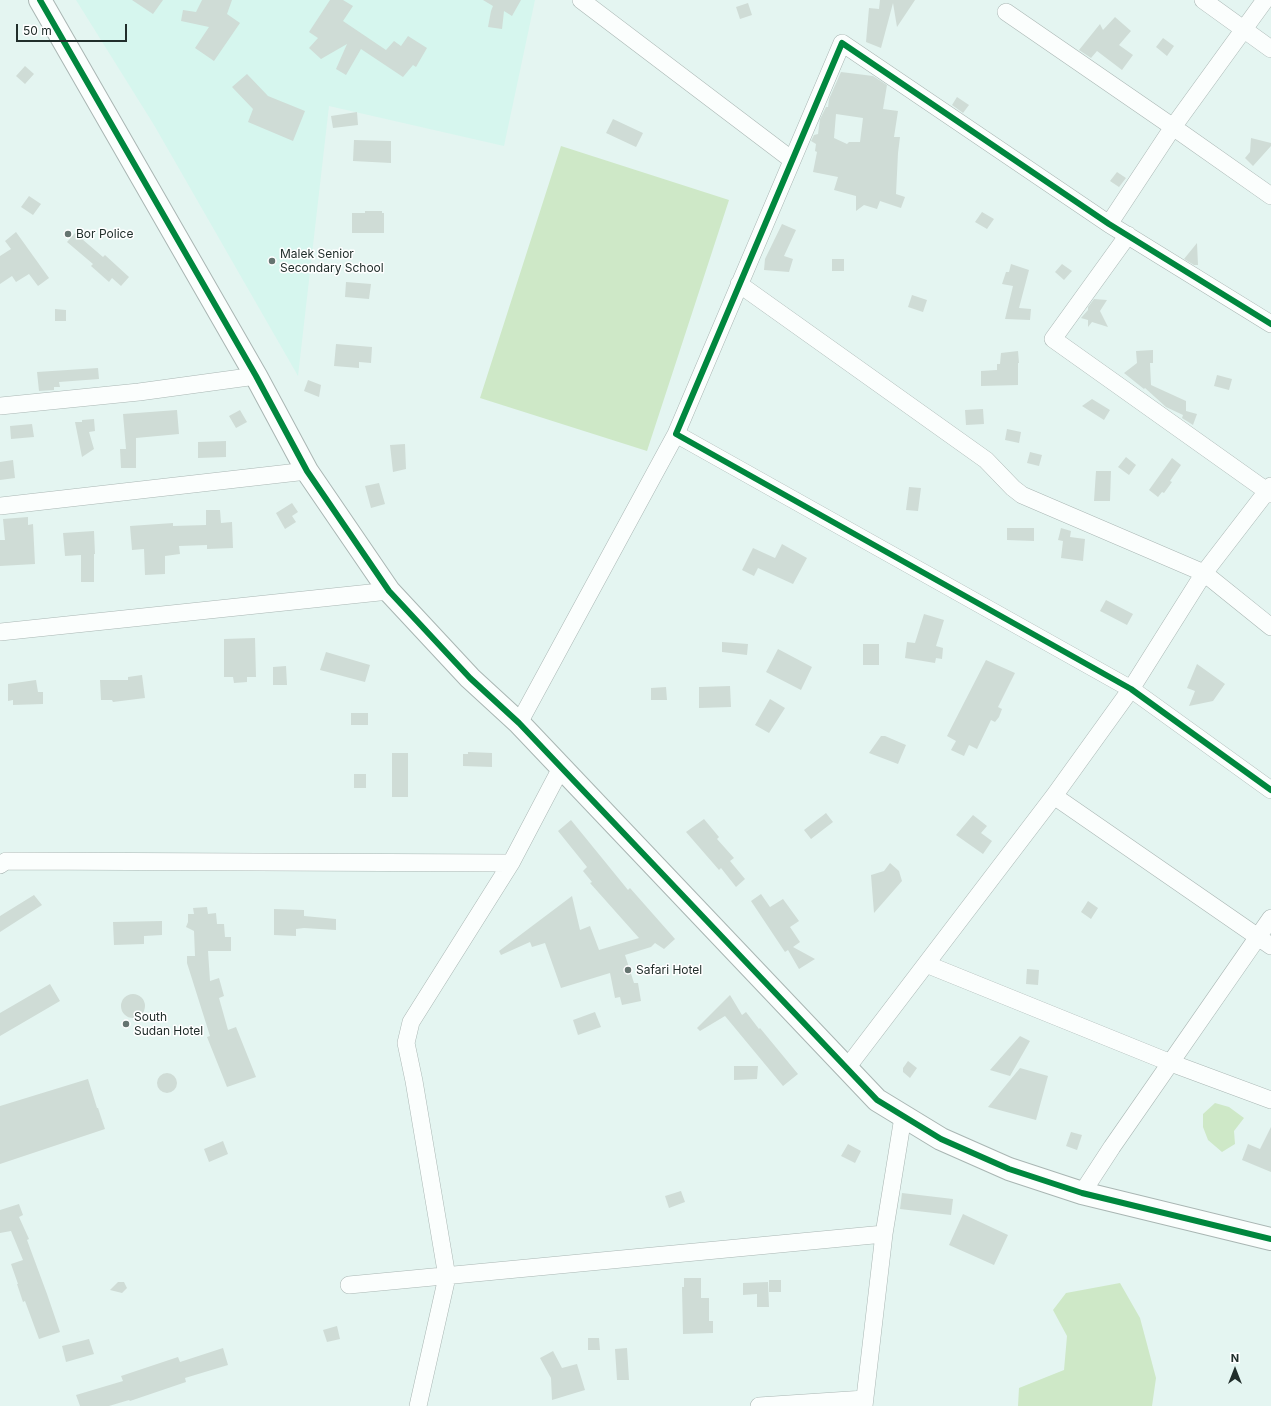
<!DOCTYPE html>
<html>
<head>
<meta charset="utf-8">
<style>
  body { margin:0 }
  #map { position:relative; width:1271px; height:1406px; overflow:hidden; background:#e4f5f1; font-family:Inter,sans-serif }
  canvas { display:block }
  .north { position:absolute; left:1215px; top:1350px; width:40px; height:40px; -webkit-text-stroke:3px #fff; paint-order:stroke; rotate:0deg; font-size:11px; font-weight:700; line-height:16px; text-align:center; color:#212e2b }
  .north::after { content:''; display:block; margin:auto; width:14px; height:18px; background:#212e2b; clip-path:polygon(50% 0,100% 100%,50% 72%,0 100%) }
  .scale { position:absolute; left:16px; top:24px; width:111px; height:18px; box-sizing:border-box; border:2px solid #212e2b; border-top:0; padding-left:5px; font-size:12px; line-height:14px; white-space:nowrap; color:#212e2b; -webkit-text-stroke:3px #fff; paint-order:stroke }
</style>
</head>
<body>
<div id="map">
<canvas width="1271" height="1406"></canvas>
<div class="north">N</div>
<div class="scale">50 m</div>
</div>
<script>
const context = document.querySelector('canvas').getContext('2d');
context.lineJoin = 'round';
function fill(path, color) {
  context.fillStyle = color;
  context.fill(path, 'evenodd');
}
function toPath(rows) {
  const path = new Path2D();
  for (const r of rows) {
    if (r.length === 3) {
      path.moveTo(r[0] + r[2], r[1]);
      path.arc(r[0], r[1], r[2], 0, 2 * Math.PI);
      continue;
    }
    path.moveTo(r[0], r[1]);
    for (let i = 2; i < r.length; i += 2) path.lineTo(r[i], r[i + 1]);
  }
  return path;
}
function stroke(path, color, width, dash) {
  context.strokeStyle = color;
  context.lineWidth = width;
  context.lineCap = dash ? 'butt' : 'round';
  context.setLineDash(dash || []);
  context.stroke(path);
}
function label(font, color, halo, rows, align = 'center') {
  context.font = font + ' Inter,sans-serif';
  context.lineWidth = 3;
  context.setLineDash([]);
  context.textBaseline = 'middle';
  context.strokeStyle = halo;
  context.fillStyle = color;
  for (const [text, x, y, turn = 0] of rows) {
    context.save();
    context.translate(x, y);
    context.rotate((+turn || 0) * Math.PI / 180);
    context.textAlign = isNaN(turn) ? turn : align;
    if (halo) context.strokeText(text, 0, 0);
    context.fillText(text, 0, 0);
    context.restore();
  }
}
fill(toPath([
  [76,0,535,0,504,146,329,106,298,376,154,125]
]), '#d6f6ee');
fill(toPath([
  [561,146,729,200,647,451,480,398],
  [1215,1103,1229,1107,1244,1118,1234,1131,1235,1144,1222,1152,1208,1140,1203,1127,1203,1114],
  [1120,1283,1140,1318,1156,1378,1152,1406,1018,1406,1019,1388,1064,1370,1067,1336,1053,1310,1066,1293]
]), '#cee8c7');
fill(toPath([
  [132,0,163,0,153,14],
  [202,0,232,0,227,14,240,23,214,61,195,48,209,27,181,21,183,10,196,12],
  [330,0,343,0,353,6,343,21,386,50,394,41,401,46,408,36,427,48,416,67,413,65,403,77,361,49,346,75,336,69,347,44,321,59,309,48,318,38,309,32],
  [483,0,521,0,512,16,504,11,502,29,488,27,491,11,493,6],
  [880,0,915,0,897,27,893,3,881,48,866,42,869,8,879,9],
  [748,3,752,15,740,19,736,7],
  [1115,17,1131,31,1119,45,1133,55,1122,70,1097,51,1091,58,1079,50,1100,24,1103,30],
  [1163,38,1174,46,1167,56,1156,47],
  [25,66,34,74,25,84,16,76],
  [841,72,873,76,887,85,883,109,898,111,894,137,900,137,898,153,896,194,905,197,901,208,880,201,877,209,864,205,856,211,856,196,834,190,838,177,813,172,817,152,815,151,816,144,811,141,814,135,818,134,820,119,826,107,828,107,829,99],
  [836,114,863,118,860,142,849,142,847,144,834,138],
  [247,74,268,96,305,111,293,141,248,122,253,109,232,87],
  [957,97,969,105,963,113,952,105],
  [357,112,358,125,333,128,331,116],
  [613,119,643,133,636,147,606,133],
  [1251,138,1271,143,1271,146,1253,166,1245,158,1250,152],
  [354,140,391,141,391,163,353,161],
  [1117,172,1126,178,1119,187,1110,181],
  [29,196,41,204,33,215,21,207],
  [365,211,382,211,382,213,384,213,384,233,352,233,352,213,365,213],
  [982,212,994,219,987,229,975,222],
  [782,224,796,230,784,256,793,259,789,272,764,270,765,259],
  [16,232,49,278,38,286,29,274,16,282,12,276,0,284,0,256,11,249,5,241],
  [75,233,103,257,105,255,129,277,121,286,112,278,109,282,91,266,93,264,67,242],
  [1197,243,1198,265,1194,265,1184,259],
  [832,259,844,259,844,271,832,271],
  [1011,264,1029,270,1019,308,1031,309,1030,320,1005,319,1013,286,1002,284,1006,272,1009,272],
  [1062,264,1072,271,1064,280,1055,272],
  [346,282,371,284,369,299,345,297],
  [912,295,927,300,923,312,908,307],
  [1094,299,1107,300,1100,311,1108,327,1092,322,1088,327,1088,320,1081,318,1088,310,1088,307],
  [55,309,66,310,66,321,55,321],
  [336,344,372,347,371,363,359,362,359,368,334,366],
  [1153,350,1153,363,1150,363,1151,385,1186,401,1186,411,1197,414,1193,425,1182,418,1183,415,1166,407,1145,388,1144,389,1124,373,1137,363,1136,351],
  [1018,351,1019,363,1018,363,1018,385,981,386,981,371,997,370,997,364,1000,364,1001,353],
  [98,368,99,379,59,382,60,387,54,387,54,390,39,391,37,372],
  [1217,375,1232,379,1229,390,1214,386],
  [308,380,321,385,319,397,304,391],
  [1092,399,1110,410,1104,420,1082,406],
  [983,409,984,424,966,425,965,410],
  [177,410,179,434,136,438,136,468,121,468,120,449,126,449,123,414],
  [240,410,247,422,236,428,229,416],
  [94,419,95,431,89,432,94,449,82,457,75,422,82,422,82,420],
  [32,424,34,437,11,439,10,426],
  [1007,429,1021,432,1019,443,1005,440],
  [226,441,226,457,198,458,198,442],
  [405,444,406,469,393,472,390,445],
  [1030,452,1042,455,1039,466,1027,463],
  [1126,457,1136,465,1129,475,1118,467],
  [1172,458,1181,465,1170,481,1172,482,1164,493,1162,492,1158,497,1149,490],
  [13,460,15,478,0,480,0,462],
  [1096,471,1111,471,1110,501,1094,501],
  [379,483,385,504,371,508,365,486],
  [909,487,921,488,918,511,906,510],
  [292,503,298,512,292,516,296,522,285,529,276,513],
  [206,510,220,510,221,523,232,522,233,548,207,549,207,545,179,546,180,554,165,556,165,574,145,575,144,549,132,550,130,526,173,523,173,526,206,525],
  [28,517,28,525,33,524,35,564,0,566,0,540,5,540,3,519],
  [1007,528,1034,528,1034,541,1007,540],
  [1061,528,1071,531,1070,537,1085,539,1083,561,1061,558,1063,541,1058,540],
  [94,531,95,554,94,554,94,582,81,582,81,555,65,556,63,533],
  [782,544,807,558,793,584,758,568,754,576,742,570,753,548,775,558],
  [1106,600,1133,614,1127,625,1100,611],
  [924,614,944,620,936,646,943,648,942,659,936,658,935,663,905,658,907,642,915,643],
  [255,638,256,677,247,677,247,682,234,683,233,677,224,677,224,639],
  [722,642,748,644,747,655,722,652],
  [863,644,879,644,879,665,863,665],
  [778,649,812,667,801,690,766,672],
  [326,652,370,665,365,682,320,670],
  [986,660,1015,673,998,707,1002,709,999,717,995,722,991,720,977,749,969,745,964,756,951,750,956,741,947,736],
  [1197,664,1225,684,1213,701,1189,706,1195,691,1187,688],
  [286,666,287,685,273,685,273,667],
  [142,675,145,698,113,702,112,700,101,700,100,680,128,680,128,677],
  [36,680,38,692,43,692,43,704,13,705,13,700,8,701,8,684],
  [730,686,731,707,699,708,699,687],
  [666,687,667,700,651,700,651,688],
  [770,699,785,708,769,733,755,725],
  [351,713,368,713,368,725,351,725],
  [881,736,885,736,906,745,898,764,869,753],
  [468,752,492,753,492,767,463,766,463,754,468,754],
  [392,753,408,753,408,797,392,797],
  [354,774,366,774,366,788,354,788],
  [826,813,833,822,811,839,804,830],
  [973,815,987,826,981,833,992,841,983,854,956,835],
  [704,819,719,837,717,839,734,858,730,861,745,879,736,887,721,868,719,870,686,832],
  [571,820,628,890,630,888,675,939,664,949,655,943,651,947,625,955,634,983,638,983,641,1001,622,1005,620,997,615,998,610,973,561,988,545,943,532,947,530,942,501,955,499,951,572,896,580,930,590,926,599,950,639,938,590,883,592,882,583,871,587,867,558,831],
  [890,863,899,871,902,881,874,913,871,875,884,871],
  [761,894,770,907,783,899,799,921,790,927,800,942,793,947,815,959,799,969,788,950,785,952,751,901],
  [34,895,42,905,0,932,0,916],
  [1088,901,1098,908,1091,919,1081,912],
  [207,907,208,914,216,913,217,924,224,924,225,937,231,937,231,951,208,951,210,981,219,978,224,996,219,998,228,1030,236,1027,256,1077,227,1087,207,1037,210,1036,187,963,187,956,195,956,194,931,186,927,188,922,188,914,194,914,193,908],
  [274,909,304,910,304,916,336,919,336,930,304,928,296,929,296,936,274,935],
  [162,921,162,935,144,936,144,944,114,945,113,922],
  [1027,969,1039,970,1038,985,1026,984],
  [50,984,60,1001,0,1036,0,1013],
  [133,1006,12],
  [730,995,742,1015,746,1012,759,1029,760,1028,798,1074,783,1086,725,1016,700,1031,697,1028],
  [595,1012,601,1027,578,1035,573,1020],
  [1020,1036,1030,1041,1010,1076,990,1070],
  [908,1061,917,1068,910,1078,903,1072,903,1068],
  [734,1066,758,1066,757,1079,734,1080],
  [1020,1068,1048,1076,1036,1120,988,1107],
  [167,1083,10],
  [88,1079,97,1108,98,1108,105,1129,0,1164,0,1106],
  [1271,1127,1271,1172,1242,1160,1248,1144,1260,1149],
  [1071,1132,1082,1135,1077,1150,1066,1146],
  [223,1141,228,1154,209,1162,204,1149],
  [848,1144,861,1151,855,1163,841,1156],
  [681,1191,685,1202,669,1208,665,1196],
  [902,1193,953,1199,951,1215,900,1209],
  [19,1204,23,1215,19,1217,29,1239,27,1240,47,1294,60,1332,39,1339,25,1301,23,1302,17,1284,18,1284,11,1264,23,1260,11,1231,0,1233,0,1210],
  [963,1214,1008,1235,994,1265,949,1245],
  [684,1278,701,1278,701,1298,709,1298,709,1321,713,1321,713,1333,683,1334,682,1287,684,1287],
  [769,1280,781,1280,781,1292,769,1292],
  [118,1282,124,1282,127,1288,122,1293,110,1290],
  [768,1282,769,1307,757,1307,757,1294,743,1295,743,1283],
  [337,1326,340,1339,327,1342,323,1330],
  [588,1338,599,1338,600,1350,588,1350],
  [89,1339,94,1354,66,1362,62,1346],
  [223,1348,228,1365,185,1378,186,1382,130,1401,129,1400,109,1406,80,1406,76,1395,123,1381,121,1376,178,1357,180,1362],
  [627,1348,629,1380,617,1380,615,1349],
  [553,1351,562,1368,577,1364,585,1390,552,1400,551,1378,540,1358]
]), '#cfdcd6');
const street = toPath([
  [581,0,792,160],
  [1203,0,1271,49],
  [1006,12,1173,127,1271,196],
  [1109,224,1173,127,1265,0],
  [1128,235,1053,339,1271,494],
  [739,284,986,460,1013,488,1022,495,1204,573,1271,627],
  [1271,324,1109,224,842,43,676,434,1131,689,1271,790],
  [0,406,139,392,256,376],
  [0,506,307,471],
  [0,632,389,591],
  [519,723,676,434],
  [1054,796,1271,946],
  [0,865,6,861,511,863],
  [926,964,1171,1063,1271,1100],
  [846,1069,1054,796,1131,689,1204,573,1271,486],
  [1082,1193,1112,1147,1271,918],
  [349,1285,884,1234],
  [418,1406,447,1277,414,1081,406,1043,411,1022,511,863,561,768],
  [759,1406,865,1399],
  [864,1406,884,1234,903,1117]
]);
const secondary = toPath([
  [40,0,256,376,307,471,389,591,470,678,519,723,877,1100,941,1139,1009,1169,1082,1193,1271,1239]
]);
stroke(street, '#a9b6b3', 18);
stroke(secondary, '#a9b6b3', 24);
stroke(street, '#fbfefd', 17);
stroke(secondary, '#fbfefd', 22);
stroke(toPath([
  [40,0,256,376,307,471,389,591,470,678,519,723,877,1100,941,1139,1009,1169,1082,1193,1271,1239],
  [1271,324,1109,224,842,43,676,434,1131,689,1271,790]
]), '#00873e', 6);
for (const [x, y, r, color] of [
  [68,234,4,"#657470"],
  [272,261,4,"#657470"],
  [628,970,4,"#657470"],
  [126,1024,4,"#657470"]
]) {
  const dot = new Path2D();
  dot.arc(x, y, r, 0, 2 * Math.PI);
  context.fillStyle = color;
  context.fill(dot);
  stroke(dot, '#fff', 1.5);
}
label('12px', '#212e2b', '#fff', [
  ["Bor Police",76,234],
  ["Malek Senior",280,254],
  ["Secondary School",280,268],
  ["Safari Hotel",636,970],
  ["South",134,1017],
  ["Sudan Hotel",134,1031]
], 'left');
</script>
</body>
</html>
